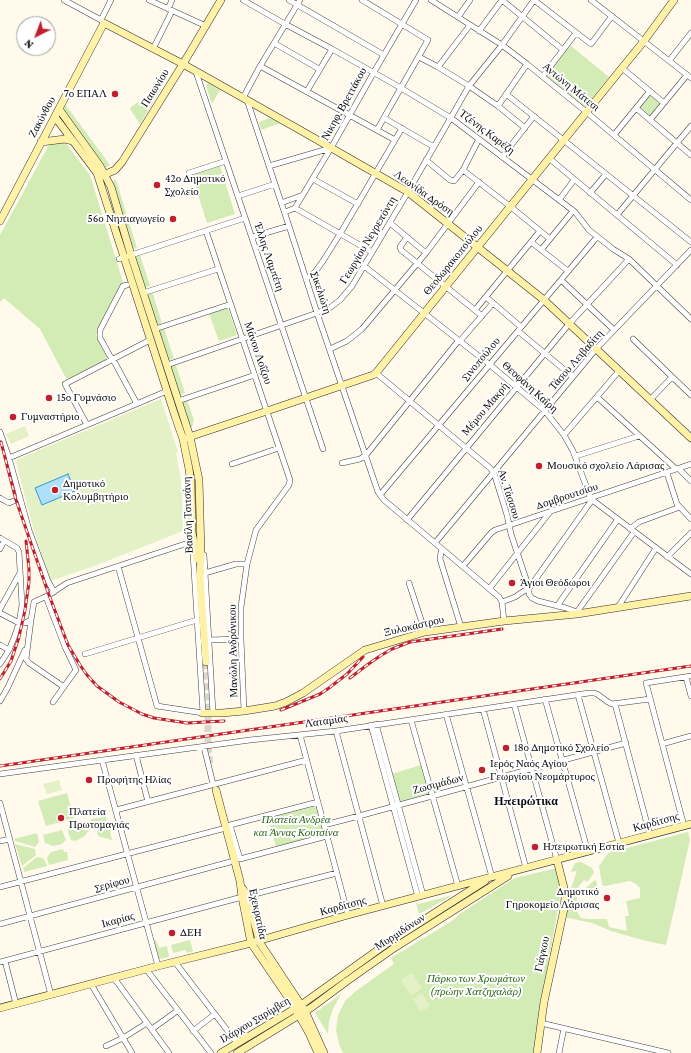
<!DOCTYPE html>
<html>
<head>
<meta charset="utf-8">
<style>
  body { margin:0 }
  #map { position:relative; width:691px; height:1053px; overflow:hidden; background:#fffaeb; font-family:"Crimson Pro",serif }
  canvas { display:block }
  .north { position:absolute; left:16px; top:16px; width:40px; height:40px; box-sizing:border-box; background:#fff; border:1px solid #9e9e9e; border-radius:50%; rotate:222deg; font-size:11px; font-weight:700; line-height:16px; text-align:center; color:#0c0c0c }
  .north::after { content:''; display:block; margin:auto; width:14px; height:18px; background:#c21f2d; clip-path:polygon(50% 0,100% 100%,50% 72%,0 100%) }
</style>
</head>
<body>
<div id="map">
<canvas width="691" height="1053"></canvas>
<div class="north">N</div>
</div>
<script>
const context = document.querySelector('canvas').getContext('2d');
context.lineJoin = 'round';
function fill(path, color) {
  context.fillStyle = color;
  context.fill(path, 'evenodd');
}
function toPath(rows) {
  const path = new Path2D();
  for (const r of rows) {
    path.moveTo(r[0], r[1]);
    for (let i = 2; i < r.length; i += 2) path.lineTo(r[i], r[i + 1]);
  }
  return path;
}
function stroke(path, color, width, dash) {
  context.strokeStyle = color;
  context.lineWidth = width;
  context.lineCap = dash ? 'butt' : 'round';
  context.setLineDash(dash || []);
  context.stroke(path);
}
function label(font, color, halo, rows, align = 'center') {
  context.font = font + ' "Crimson Pro",serif';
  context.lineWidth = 4;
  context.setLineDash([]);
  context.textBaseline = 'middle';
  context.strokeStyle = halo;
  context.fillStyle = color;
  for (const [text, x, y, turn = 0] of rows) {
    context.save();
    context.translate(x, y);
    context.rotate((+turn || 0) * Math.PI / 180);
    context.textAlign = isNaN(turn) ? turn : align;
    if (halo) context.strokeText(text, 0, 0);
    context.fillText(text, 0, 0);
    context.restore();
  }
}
fill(toPath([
  [570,45,609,77,584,108,546,76],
  [208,83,220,90,212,104,206,86],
  [157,87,161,89,140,124,130,109,131,107,138,102,140,102,141,99,146,96,147,96,147,94],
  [650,93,661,102,650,116,639,107],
  [65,104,110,165,106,168,63,109],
  [270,118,280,123,261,130,259,122],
  [65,142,90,175,123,282,96,335,108,360,67,380,40,329,4,298,0,302,0,235,49,145],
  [220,166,235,214,207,223,192,175],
  [116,180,137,248,132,249,111,182],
  [140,255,150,286,144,287,134,257],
  [152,291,162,323,156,325,146,293],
  [228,308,237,335,219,341,209,314],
  [164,328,174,359,168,360,158,330],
  [175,362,185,393,180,395,170,364],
  [187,400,194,420,192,427,190,428,181,402],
  [421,765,430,794,400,802,392,774],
  [67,793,74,818,46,826,38,801],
  [317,806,324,835,276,847,268,818],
  [106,817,107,820,94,830,89,826,89,823,91,819],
  [108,822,112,840,98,836,97,830],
  [86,824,88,831,85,836,75,841,71,840,67,829,81,825],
  [62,830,66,840,62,844,53,846,45,843,43,835],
  [688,832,690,840,666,945,642,940,611,931,592,923,564,917,566,903,577,871,571,872,575,863,581,862,592,868,594,872,592,876,587,882,584,880,578,887,580,889,578,893,576,903,577,911,579,915,581,918,588,919,607,919,609,927,627,931,625,916,629,916,626,901,640,898,640,888,636,884,630,881,605,886,602,885,599,866,608,853],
  [37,833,39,842,35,847,15,841,14,839],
  [15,844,35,849,36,855,22,866],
  [63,849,64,852,67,852,68,860,49,865,47,858,51,852],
  [37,857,43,858,45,861,47,866,24,872,23,868],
  [557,868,561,892,543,992,535,1053,343,1053,339,1044,336,1030,338,1015,345,1001,356,991,394,964,391,958,452,921,461,913,515,878],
  [595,880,596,881,598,888,595,892,581,896,580,894,582,891],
  [453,895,419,914,416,903,419,904],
  [154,940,156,940,159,948,167,946,169,957,159,959],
  [190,940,193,951,188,953,185,950,173,953,171,945],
  [341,994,333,1009,329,1021,328,1034,315,1013]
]), '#d3ebb4');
fill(toPath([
  [161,399,178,452,176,453,180,474,182,493,183,531,97,565,50,581,32,524,16,462,18,459],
  [25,426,29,436,11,444,6,434],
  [59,780,62,790,47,794,43,784],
  [412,973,422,988,411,996,401,980],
  [422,993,430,1006,421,1012,412,999]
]), '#e4f1c6');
const water = toPath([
  [68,474,75,491,42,505,35,488,68,474]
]);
fill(water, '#aee0f9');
stroke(water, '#3299d3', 1);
stroke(toPath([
  [206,662,208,708,208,745,210,766]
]), '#dbd6ca', 7, [7, 3.5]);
const street = toPath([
  [64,0,101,20,104,23],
  [149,0,206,26],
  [243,0,285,24,332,49,401,88,451,118,575,212,589,230,613,249,629,259,691,319],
  [289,0,384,55],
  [362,0,428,40,377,130],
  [431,0,502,45,527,64,584,110,691,200],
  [502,0,563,50],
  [534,0,591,44,612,16],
  [591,0,691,78],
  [168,9,172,0],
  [458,17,470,0],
  [101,20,111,0],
  [479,31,502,0],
  [274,43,319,69],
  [153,49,172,11],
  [419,57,438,67,469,86,498,106,525,128],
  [669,61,691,33],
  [260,66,395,140],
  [438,67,470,25],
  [622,68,664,103],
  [196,72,323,449],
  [543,76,576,33],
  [307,91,332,49],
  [506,94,691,242],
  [243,98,259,68,300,0],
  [247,100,289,226,317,313,378,492,384,500,499,597,502,602,504,621],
  [498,106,527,64],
  [636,108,691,155],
  [384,118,434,147],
  [650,120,687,75],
  [614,135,650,91],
  [502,157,534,116],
  [550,159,677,265],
  [426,160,450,180,454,181,455,180,463,170,479,139],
  [269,166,331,148],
  [463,170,507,204],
  [189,173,226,161],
  [313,179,358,204],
  [590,193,606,174],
  [238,196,275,184],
  [559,200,574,180],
  [281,203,303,195],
  [511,207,550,239],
  [295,208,372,252],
  [285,212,295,208,331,148,374,72,416,0],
  [617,215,691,126],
  [390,223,426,253],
  [206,231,290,480,289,485,256,530,247,564,241,607,241,639,244,711],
  [252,237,289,226],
  [407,237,400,247,401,250,482,316],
  [531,242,568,271],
  [541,250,573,211],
  [119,259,245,218],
  [364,266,489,364,545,411,564,435,573,451,591,499,691,574],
  [306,279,315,272,323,261,340,234,402,128],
  [561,280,614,330],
  [127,285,123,286,100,330,100,338,110,356,115,363,137,404],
  [143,293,218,269],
  [486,297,521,327],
  [475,310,540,231],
  [155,329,231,304],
  [518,331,573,377],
  [633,339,691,395],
  [460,341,493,303],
  [330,349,347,341,362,329,426,253,479,182],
  [167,365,317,313,331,307,340,300,352,286,408,192,469,86,502,45,534,0],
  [376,373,490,468,494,473,507,515,511,534,529,588,529,594,532,598,538,601,566,608,577,612,577,614],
  [597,397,676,469],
  [650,400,672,377],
  [178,401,255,375],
  [87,425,65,384,150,340],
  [0,432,9,458,29,530,48,581,54,592],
  [564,435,619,371],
  [576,456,639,436],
  [9,458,167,391],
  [342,463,360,459,366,455,459,340],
  [232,464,279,448],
  [679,469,691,481],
  [667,473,677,504,691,519],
  [380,495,597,237],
  [0,498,9,503,16,500,20,496],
  [407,520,569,324,629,259],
  [630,529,639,522,680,507],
  [0,538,17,548,19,552,22,605,19,623,14,638,9,650,0,664],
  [435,543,596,349,691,250],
  [0,549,4,541],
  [442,549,441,552,440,559,461,627],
  [204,555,213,713],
  [667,557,691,533],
  [118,566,157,706,203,713,193,553],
  [463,566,491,533,495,530,691,464],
  [205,573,236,564,247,564],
  [409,583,425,632],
  [489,589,550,512],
  [46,597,65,647,76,670,53,702],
  [502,602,515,597,530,587,592,500],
  [557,606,618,519],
  [618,607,656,548],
  [0,609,20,573],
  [577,612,634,532],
  [0,613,19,623,25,623,31,620,34,602,49,595,67,583,194,541],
  [31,620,26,659,29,663,64,687],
  [208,640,241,639],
  [0,645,9,650],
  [85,654,197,620],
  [686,677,691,696],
  [578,695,619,843],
  [545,699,588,852],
  [0,701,8,687,25,650],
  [514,704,557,860],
  [615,704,650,835],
  [483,709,526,868],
  [446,714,492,877],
  [411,720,458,886],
  [376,724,423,895],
  [371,725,418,897],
  [336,731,383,906],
  [300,735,348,915],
  [662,744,691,736],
  [204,747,213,784],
  [136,755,148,802],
  [102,760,158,966],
  [0,774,250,740,336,731,589,693,594,693,597,694,608,702,612,704,650,699],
  [318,802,230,825,240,859,327,836],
  [0,803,51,995],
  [116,810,307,760],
  [324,825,359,816,626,743],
  [684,826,646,683,691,676],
  [0,841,10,839],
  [0,887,222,829],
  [247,896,337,873],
  [0,924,230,862],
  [5,961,16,1004],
  [0,962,242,897],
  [175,962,237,1043],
  [146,969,211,1053],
  [114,978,169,1053],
  [91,984,132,1053],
  [541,1023,668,1053],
  [152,1029,177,1011],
  [193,1031,215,1014],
  [106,1046,123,1038,147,1023],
  [559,1053,564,1028]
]);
const secondary = toPath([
  [59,109,100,166,111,187,131,255,190,437,199,480,201,553,200,580,206,662],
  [55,117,97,173,175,416,183,439,189,469,191,484,192,532,197,559],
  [41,142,65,139,73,141],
  [101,176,115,170,122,162,183,64,221,0],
  [0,221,104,23,183,64,300,130,408,192,544,300,691,438],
  [183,439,267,411,373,375,376,373,622,68,644,41,674,0],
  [203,713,222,713,244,711,275,706,286,702,303,693,365,650,425,632,504,621,577,614,691,596],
  [216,790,240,881,242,897,251,943,292,1003,309,1033,318,1053],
  [243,889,247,896,260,943,305,1011,324,1053],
  [0,1008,158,966,247,944,348,915,691,824],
  [221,1053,301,1005,389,942,485,881],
  [237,1053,312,1007,347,981,394,948,508,876],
  [537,1053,544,1002,564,909,565,897,564,888,557,860]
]);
stroke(street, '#3f3f3f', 6);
stroke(secondary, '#2e2e2e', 8);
stroke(street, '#fff', 5);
stroke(secondary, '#fff1a6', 7);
const rail = toPath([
  [1,442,16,500,49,595,68,645,80,665,87,675,97,686,119,702,142,714,154,718,187,723,224,721],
  [350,678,367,665,380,656,392,649,410,642,502,629],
  [0,679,11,661,19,637,25,610,29,582,29,569,26,541],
  [281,710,320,694,329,688,347,674,363,657],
  [0,766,691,666]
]);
stroke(rail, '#c21f2d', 3);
stroke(rail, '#fff', 1.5, [4.5]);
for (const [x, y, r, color] of [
  [115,94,4,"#c21f2d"],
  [157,185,4,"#c21f2d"],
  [173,219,4,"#c21f2d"],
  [49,398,4,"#c21f2d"],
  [13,417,4,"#c21f2d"],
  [539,466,4,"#c21f2d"],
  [55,490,4,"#c21f2d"],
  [512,583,4,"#c21f2d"],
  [506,748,4,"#c21f2d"],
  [482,770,4,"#c21f2d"],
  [89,780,4,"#c21f2d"],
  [61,818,4,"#c21f2d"],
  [535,847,4,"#c21f2d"],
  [607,898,4,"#c21f2d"],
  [172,933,4,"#c21f2d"]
]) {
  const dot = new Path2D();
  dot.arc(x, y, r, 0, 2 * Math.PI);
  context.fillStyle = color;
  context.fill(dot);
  stroke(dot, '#fff', 1.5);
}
label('11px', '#0c0c0c', '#fff', [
  ["Αντώνη Μάτεσι",571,87,39],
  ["Παιωνίου",155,88,-58],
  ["Νικηφ. Βρεττάκου",344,104,-61],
  ["Ζακύνθου",42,117,-62],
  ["Τζένης Καρέζη",487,132,37],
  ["Λεωνίδα Δρόση",424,193,35],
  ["Γεωργίου Νεγρεπόντη",368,240,-59],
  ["Έλλης Λαμπέτη",269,257,71],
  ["Θεοδωρακοπούλου",453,260,-51],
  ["Σικελιώτη",321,293,72],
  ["Μάνου Λοΐζου",258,353,71],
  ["Σινοπούλου",481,359,-50],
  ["Τάσου Λειβαδίτη",576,360,-49],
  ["Θεοφάνη Καΐρη",530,387,42],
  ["Μέμου Μακρή",485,409,-50],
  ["Αν. Τάσσου",509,494,72],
  ["Δομβρουτσίου",567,496,-18],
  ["Βασίλη Τσιτσάνη",188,515,-92],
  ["Ξυλοκάστρου",414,626,-13],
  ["Μανώλη Ανδρόνικου",233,651,-91],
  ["Λαταμίας",326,721,-8],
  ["Ζωσιμάδων",438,784,-15],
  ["Καρδίτσης",656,822,-15],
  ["Σερίφου",112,884,-15],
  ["Καρδίτσης",343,906,-15],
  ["Εχεκρατίδα",258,914,78],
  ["Ικαρίας",118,920,-15],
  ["Μυρμιδόνων",400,932,-33],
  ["Γιάγκου",542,954,-78],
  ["Ιλάρχου Σαρίμβεη",255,1020,-31]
]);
label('11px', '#0c0c0c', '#fff', [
  ["7ο ΕΠΑΛ",107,94,"right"],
  ["42ο Δημοτικό",165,179],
  ["Σχολείο",165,192],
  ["56ο Νηπιαγωγείο",165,219,"right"],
  ["15ο Γυμνάσιο",57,398],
  ["Γυμναστήριο",21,417],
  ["Μουσικό σχολείο Λάρισας",547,466],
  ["Δημοτικό",63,484],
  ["Κολυμβητήριο",63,497],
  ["Άγιοι Θεόδωροι",520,583],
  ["18ο Δημοτικό Σχολείο",514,748],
  ["Ιερός Ναός Αγίου",490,764],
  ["Γεωργίου Νεομάρτυρος",490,777],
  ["Προφήτης Ηλίας",97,780],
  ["Πλατεία",69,812],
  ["Πρωτομαγιάς",69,825],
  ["Ηπειρωτική Εστία",543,847],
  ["Δημοτικό",599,892,"right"],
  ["Γηροκομείο Λάρισας",599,905,"right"],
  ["ΔΕΗ",180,933]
], 'left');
label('italic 11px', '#2d661a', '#fff', [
  ["Πλατεία Ανδρέα",296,820],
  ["και Άννας Κουτσίνα",296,833],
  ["Πάρκο των Χρωμάτων",476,979],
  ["(πρώην Χατζηχαλάρ)",476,992]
]);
label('bold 12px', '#0c0c0c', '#fff', [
  ["Ηπειρώτικα",526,801]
]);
</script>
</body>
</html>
